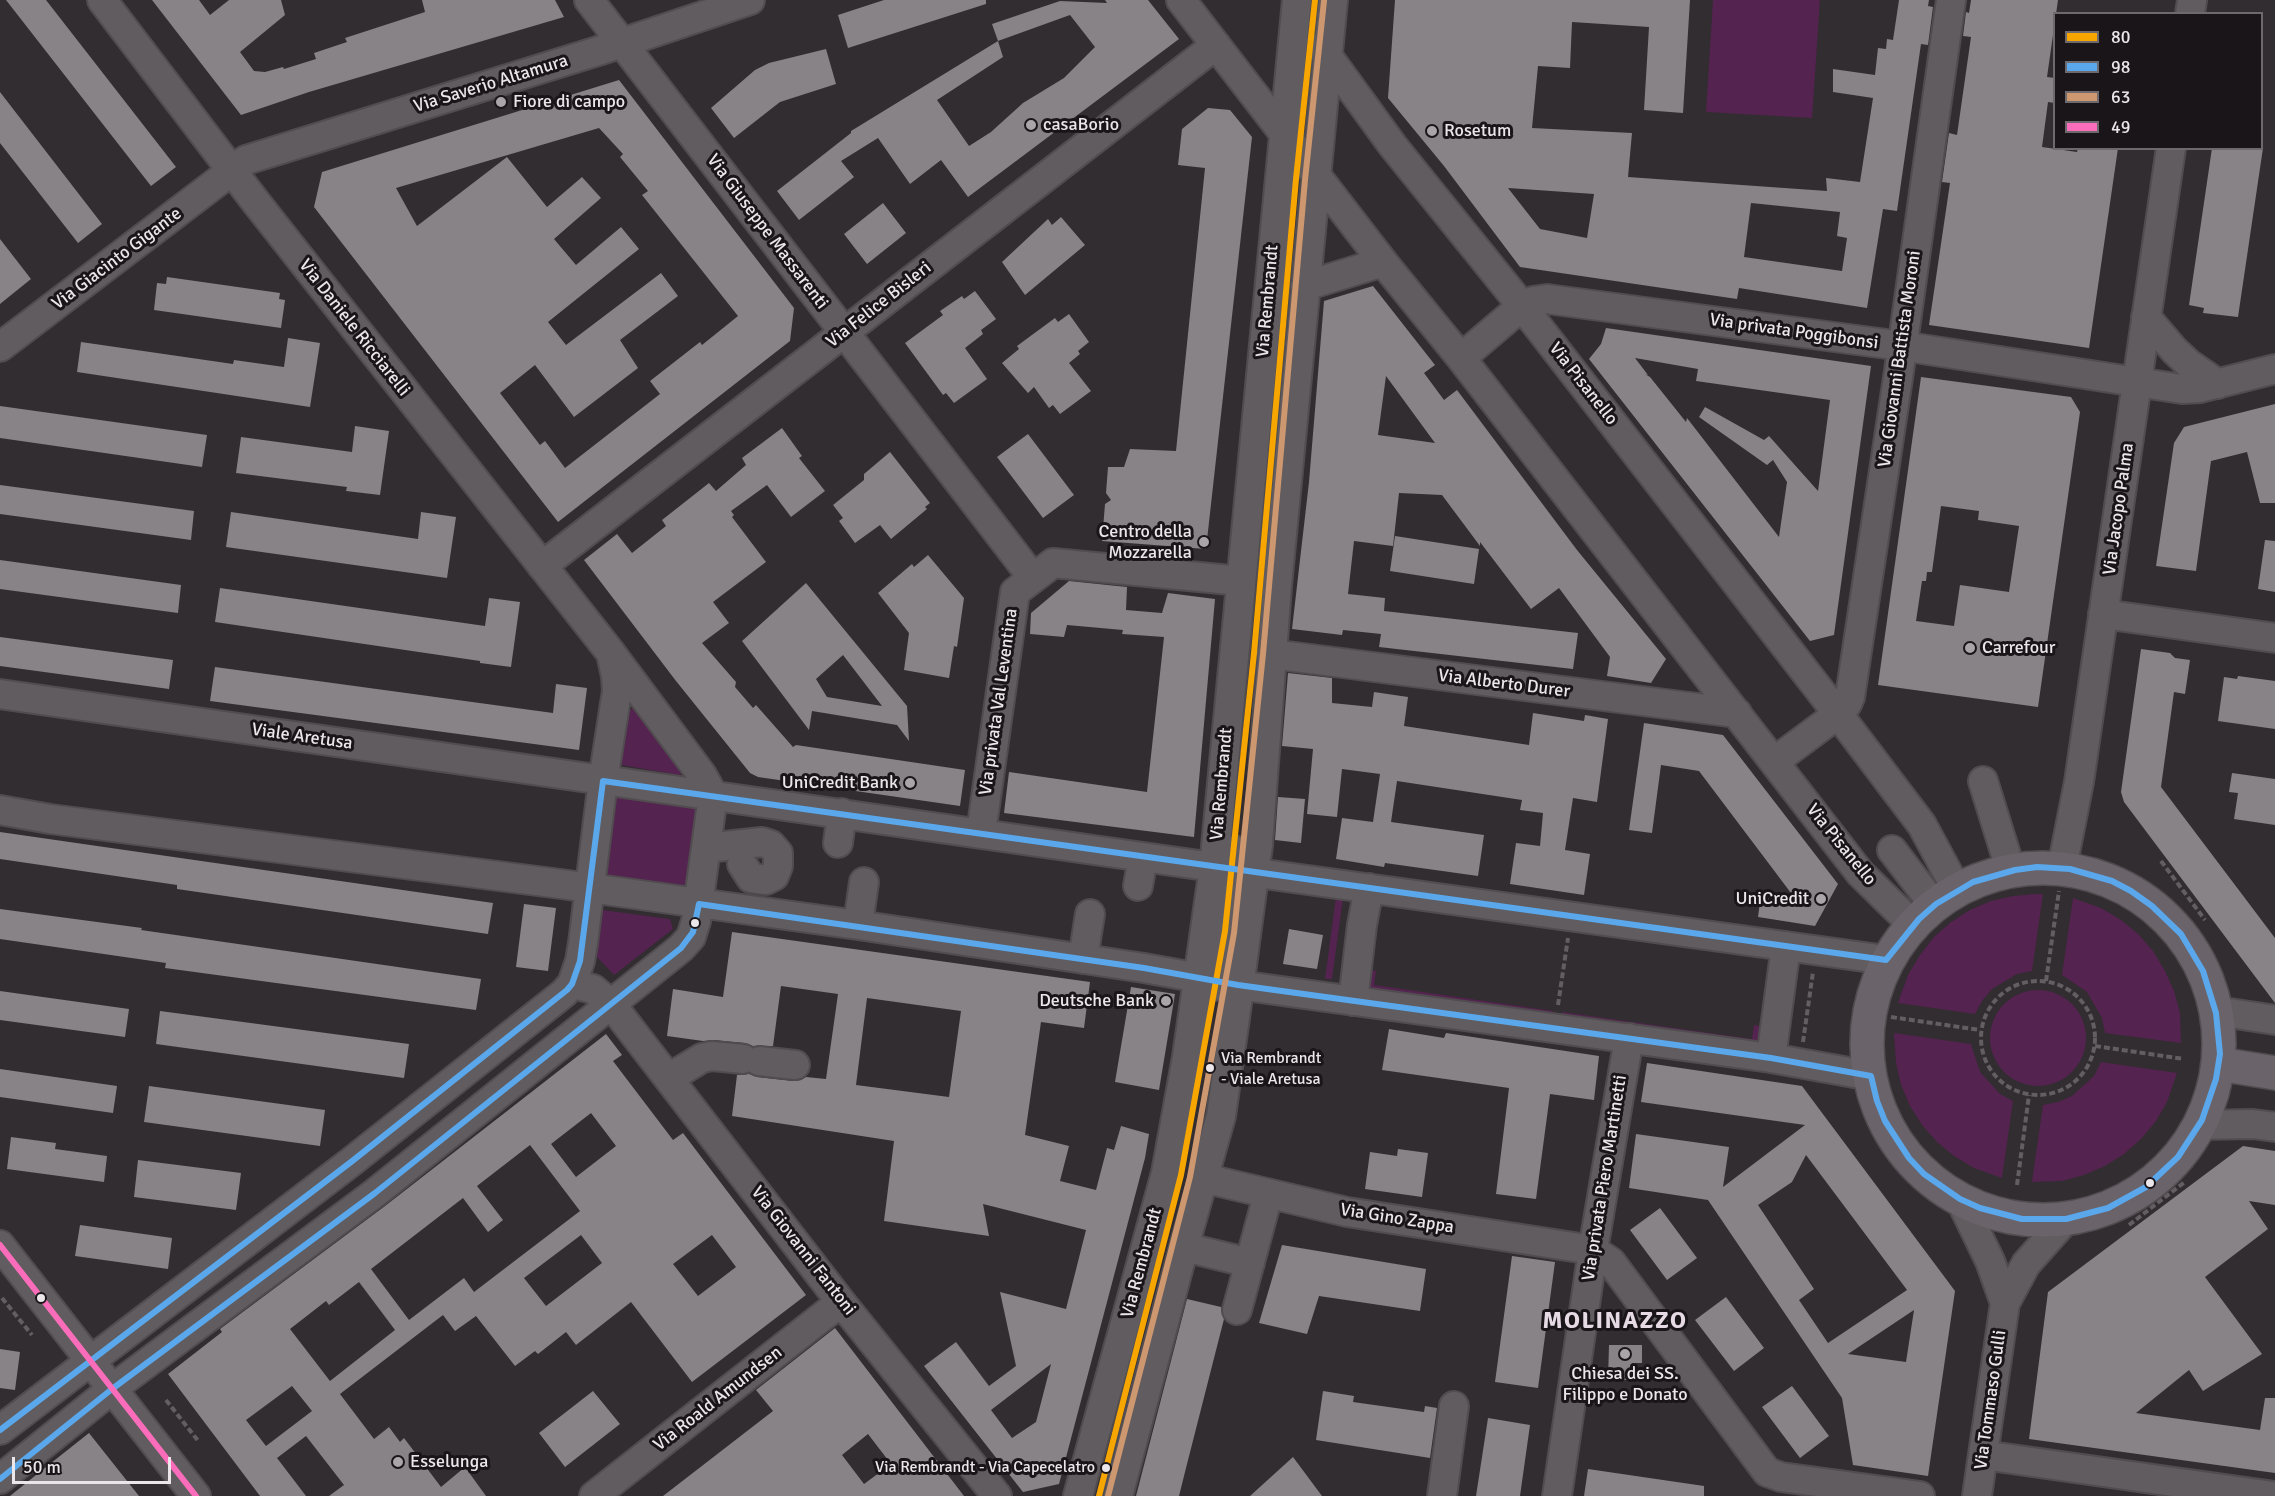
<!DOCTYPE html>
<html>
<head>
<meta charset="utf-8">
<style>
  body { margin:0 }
  #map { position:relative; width:2275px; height:1496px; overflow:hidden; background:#322d31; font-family:Signika,sans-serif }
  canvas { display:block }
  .legend { position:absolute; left:2053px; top:12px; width:210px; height:138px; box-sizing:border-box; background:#191518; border:2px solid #6d696c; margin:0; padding:8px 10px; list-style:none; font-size:18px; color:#ebe6ea }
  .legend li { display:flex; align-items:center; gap:12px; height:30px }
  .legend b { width:30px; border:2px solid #6d696c }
  .scale { position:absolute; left:12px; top:1457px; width:159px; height:27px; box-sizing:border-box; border:3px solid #ebe6ea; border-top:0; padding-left:8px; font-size:18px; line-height:21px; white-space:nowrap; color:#ebe6ea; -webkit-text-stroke:4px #191518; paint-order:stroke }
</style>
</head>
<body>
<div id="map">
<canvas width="2275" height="1496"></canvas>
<ul class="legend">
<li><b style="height:8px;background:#f7a600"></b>80</li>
<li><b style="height:8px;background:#5aa8eb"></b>98</li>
<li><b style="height:8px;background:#cd976f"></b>63</li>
<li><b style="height:8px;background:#fb6dba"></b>49</li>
</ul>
<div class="scale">50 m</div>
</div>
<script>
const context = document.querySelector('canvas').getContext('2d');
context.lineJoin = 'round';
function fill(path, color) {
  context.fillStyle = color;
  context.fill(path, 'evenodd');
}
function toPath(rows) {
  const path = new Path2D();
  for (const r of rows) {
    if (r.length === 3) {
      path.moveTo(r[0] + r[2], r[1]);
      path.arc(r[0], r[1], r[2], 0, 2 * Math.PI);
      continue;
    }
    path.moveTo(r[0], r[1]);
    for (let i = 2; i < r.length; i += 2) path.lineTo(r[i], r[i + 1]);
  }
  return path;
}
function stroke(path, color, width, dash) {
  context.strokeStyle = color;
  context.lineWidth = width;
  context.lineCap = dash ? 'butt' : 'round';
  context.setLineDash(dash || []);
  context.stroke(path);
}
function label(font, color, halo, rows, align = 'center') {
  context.font = font + ' Signika,sans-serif';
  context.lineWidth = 6;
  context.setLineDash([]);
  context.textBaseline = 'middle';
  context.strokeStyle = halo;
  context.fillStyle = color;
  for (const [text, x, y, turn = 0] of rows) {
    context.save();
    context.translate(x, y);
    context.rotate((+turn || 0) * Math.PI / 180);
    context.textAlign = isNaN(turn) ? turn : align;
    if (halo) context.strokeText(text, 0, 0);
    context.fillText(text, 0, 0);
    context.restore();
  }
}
fill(toPath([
  [1713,0,1820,0,1812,118,1706,112],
  [633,708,684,773,679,775,621,765,629,711],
  [618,788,693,799,698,809,688,886,680,893,607,883,600,871,611,797],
  [2036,894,2043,894,2032,971,2017,974,1992,989,1982,1001,1975,1014,1898,1003,1908,975,1920,955,1934,937,1951,922,1970,910,1991,901,2013,896],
  [1336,897,1343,898,1332,979,1325,979],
  [2073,898,2101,908,2121,920,2138,934,2153,951,2165,971,2174,991,2180,1013,2181,1043,2105,1033,2102,1018,2087,992,2062,975],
  [602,910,670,919,673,929,614,975,595,955],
  [1370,970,1376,971,1374,985,1553,1011,1552,1017,1361,990],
  [2038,1038,48],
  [1562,1012,1752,1039,1754,1025,1759,1026,1765,1033,1763,1047,1561,1018],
  [1894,1033,1971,1044,1980,1072,2000,1094,2013,1101,2002,1178,1974,1168,1954,1156,1937,1142,1922,1125,1910,1106,1901,1085,1896,1063],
  [2101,1062,2177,1073,2167,1102,2156,1121,2141,1139,2124,1154,2105,1166,2084,1175,2062,1181,2032,1182,2043,1105,2058,1102,2072,1096,2094,1076]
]), '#54234f');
fill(toPath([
  [6,0,46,0,176,167,151,186],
  [152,0,199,0,210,15,229,0,281,0,285,15,240,52,254,71,265,72,283,67,284,69,316,59,314,53,347,42,345,38,425,12,422,0,555,0,564,17,309,92,241,115],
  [884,0,986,0,986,4,848,48,838,15],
  [1105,0,1148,0,1179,39,968,197,941,160,910,184,878,138,841,161,854,177,799,220,777,191,851,133,851,131,998,41,992,24,1060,1,1107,3],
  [1070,15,1095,47,1064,78,1023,103,991,132,969,146,937,100,1003,57,998,41],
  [1395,0,1690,0,1683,113,1644,110,1649,27,1572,22,1570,68,1538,66,1532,128,1632,133,1628,177,1827,191,1826,178,1860,182,1873,98,1833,92,1833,69,1875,75,1878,48,1886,49,1887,39,1893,40,1899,0,1929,0,1928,6,1933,7,1928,45,1921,44,1897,211,1883,209,1867,308,1739,288,1737,299,1520,267,1444,166,1388,98],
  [1508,188,1594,194,1587,238,1540,229],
  [1751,203,1840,212,1837,236,1847,238,1842,271,1744,257],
  [1971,0,2058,0,2047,77,2055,78,2055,103,2048,102,2042,147,2077,152,2078,148,2118,148,2089,348,1929,325,1950,183,1942,182,1949,133,1957,135,1971,37,1963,36,1966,12,1969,13],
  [826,49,836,84,780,102,734,138,711,108,755,70,769,63],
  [619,80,794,308,790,341,558,522,314,207,322,172],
  [599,128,623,154,620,157,648,191,642,195,738,316,702,345,700,342,650,381,660,394,565,468,545,441,540,445,500,393,535,365,574,417,638,368,620,340,678,296,661,273,566,345,548,322,639,249,621,227,576,265,554,239,601,198,582,177,547,207,507,157,417,226,396,188],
  [0,92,102,224,78,243,0,143],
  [1208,108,1230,110,1252,137,1206,549,1102,541,1105,504,1111,500,1106,493,1108,467,1124,467,1130,449,1176,451,1205,168,1178,165,1182,129],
  [2212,148,2263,148,2238,317,2203,313,2204,308,2189,305],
  [883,203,906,233,867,264,844,234],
  [1061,217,1085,245,1025,295,1002,262,1048,219,1052,225],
  [0,239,31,279,0,304],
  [167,277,280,293,279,299,285,300,281,328,154,310,157,283,166,284],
  [1373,286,1435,365,1424,373,1444,400,1457,390,1577,550,1666,659,1651,683,1607,676,1610,657,1559,588,1531,609,1480,542,1480,546,1442,495,1399,493,1393,546,1354,541,1348,594,1385,598,1384,611,1578,633,1573,669,1379,647,1381,634,1343,630,1342,635,1292,629,1309,482,1324,301],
  [1386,376,1435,443,1378,435],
  [975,291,996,319,981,330,983,334,965,348,987,379,954,403,946,393,943,395,905,343,943,315,940,311,962,296,964,299],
  [1069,314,1089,342,1078,351,1080,354,1069,363,1091,391,1060,414,1053,405,1049,408,1034,387,1028,393,1002,363,1019,349,1017,346,1055,318,1058,322],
  [1606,328,1871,366,1834,635,1810,641,1589,359,1601,344],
  [1635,358,1698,369,1696,381,1830,400,1818,491,1769,436,1764,440,1705,407,1699,417,1767,465,1773,460,1787,482,1779,537,1687,418,1686,422,1650,377,1645,374,1648,375],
  [288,338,320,343,310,407,77,372,81,342,233,364,234,360,284,367],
  [1921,377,2071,397,2080,412,2038,707,1878,685],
  [1941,506,1979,511,1978,520,2019,526,2009,592,1960,585,1954,626,1916,621,1922,581,1926,581,1927,572,1932,572],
  [2275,404,2275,503,2260,503,2247,452,2211,461,2196,571,2156,566,2174,443,2184,427],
  [0,406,207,435,202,467,0,438],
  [355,426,389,431,380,495,346,491,347,487,236,473,241,437,352,452],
  [782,428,802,456,799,458,825,491,791,517,767,485,731,511,734,515,732,517,766,562,713,602,729,623,702,643,736,682,735,687,753,708,756,705,793,747,796,745,965,770,960,806,758,777,750,773,676,681,584,560,617,534,632,553,666,526,662,520,709,483,716,491,746,465,742,458],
  [1028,434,1074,495,1043,518,997,457],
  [890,452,930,503,925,507,927,509,891,539,880,525,855,543,839,521,843,518,833,505,864,480,864,474],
  [0,485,194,511,191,540,0,514],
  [231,512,418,539,421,512,456,517,447,578,226,547],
  [1395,536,1479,549,1474,584,1390,571],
  [2265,540,2275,541,2275,592,2258,589],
  [928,555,964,598,957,647,954,646,949,678,904,670,909,633,878,593,912,564,914,567],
  [0,560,181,585,178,613,0,589],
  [1069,581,1127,587,1126,610,1162,613,1168,593,1215,599,1194,837,1004,813,1009,772,1147,792,1164,637,1122,634,1123,630,1067,625,1064,637,1030,634,1031,613],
  [806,583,907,706,909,741,897,725,812,711,809,730,742,641],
  [843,655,882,706,827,697,816,679],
  [220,588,485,626,489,598,520,602,511,667,480,663,480,661,215,622],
  [0,637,173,660,169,689,0,666],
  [2141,649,2170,653,2175,658,2190,660,2185,694,2174,692,2161,787,2275,938,2275,1003,2124,802,2121,792],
  [215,667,553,713,556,684,587,688,579,750,210,701],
  [1288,673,1332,678,1332,703,1372,707,1374,692,1408,697,1404,726,1529,745,1533,713,1584,721,1585,715,1608,719,1597,802,1573,798,1565,850,1590,854,1584,895,1510,884,1516,843,1540,846,1543,813,1520,810,1522,800,1397,781,1391,822,1484,835,1478,876,1385,863,1384,867,1336,859,1342,818,1373,822,1380,774,1342,769,1337,817,1307,814,1313,749,1282,746],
  [2238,676,2275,681,2275,729,2218,721,2224,677,2237,679],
  [1644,723,1723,735,1838,884,1815,926,1758,917,1761,895,1797,901,1699,771,1661,765,1652,833,1629,830],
  [2232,773,2275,779,2275,825,2234,819,2238,793,2229,792],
  [1278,797,1305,799,1301,843,1275,840],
  [0,832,493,903,488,934,177,889,177,885,0,859],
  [524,904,556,908,548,971,516,967],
  [0,909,142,928,141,930,481,979,476,1010,165,968,166,963,0,939],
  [1289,929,1323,935,1317,969,1283,964],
  [732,932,1090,982,1084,1028,1041,1022,1025,1135,1069,1146,1060,1181,1096,1190,1107,1148,1114,1150,1121,1126,1149,1134,1145,1158,1059,1484,1023,1492,924,1366,956,1342,989,1386,1016,1366,1000,1292,1066,1309,1086,1230,983,1204,989,1236,884,1221,894,1141,732,1116,737,1075,749,1074,757,1077,793,1081,801,1080,806,1077,826,1079,838,994,781,986,773,1046,753,1046,745,1043,714,1040,703,1041,667,1036,673,989,723,997],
  [867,998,961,1011,949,1097,856,1085],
  [1051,1364,1036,1422,1012,1438,991,1410],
  [1131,987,1175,994,1159,1090,1115,1082],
  [0,991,129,1009,125,1037,0,1020],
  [160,1011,409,1044,404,1078,156,1044],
  [1389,1029,1444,1038,1446,1033,1599,1056,1594,1100,1550,1094,1536,1199,1496,1194,1509,1088,1382,1070],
  [606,1034,622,1055,613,1061,673,1140,683,1133,806,1295,692,1382,631,1302,576,1345,566,1332,538,1354,535,1351,515,1366,476,1316,455,1331,443,1315,340,1394,374,1439,389,1427,400,1442,404,1438,441,1487,465,1467,486,1496,329,1496,344,1485,306,1436,277,1458,306,1496,260,1496,168,1374,222,1332,220,1329,385,1206],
  [591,1113,616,1146,576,1177,551,1144],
  [530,1145,580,1211,474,1292,464,1278,409,1320,371,1269,463,1198,488,1232,503,1220,477,1186],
  [581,1235,602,1263,546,1306,524,1278],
  [712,1235,736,1267,698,1296,673,1264],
  [359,1282,395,1330,330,1381,290,1329,326,1301,329,1305],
  [292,1386,312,1411,266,1446,246,1420],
  [1647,1063,1802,1086,1955,1291,1928,1476,1853,1465,1842,1398,1708,1200,1629,1188,1636,1134,1729,1147,1723,1187,1805,1125,1641,1102],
  [1806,1155,1907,1290,1828,1343,1799,1300,1814,1289,1758,1205,1792,1182],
  [1914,1310,1906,1362,1848,1354],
  [0,1069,117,1086,113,1113,0,1097],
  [149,1086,325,1110,320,1146,144,1122],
  [11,1137,56,1143,55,1149,107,1156,104,1182,7,1169],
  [2243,1146,2275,1151,2275,1205,2249,1201,2268,1229,2205,1277,2262,1354,2203,1391,2189,1370,2136,1413,2260,1430,2265,1398,2275,1398,2275,1473,2029,1439,2048,1292],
  [1398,1149,1428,1153,1422,1197,1365,1189,1370,1152,1397,1156],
  [138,1160,241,1173,236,1210,134,1197],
  [1660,1208,1697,1258,1667,1280,1630,1230],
  [80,1225,172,1238,168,1269,75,1256],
  [1282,1245,1426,1269,1420,1311,1319,1296,1307,1334,1259,1323],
  [1512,1256,1555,1262,1538,1388,1495,1382],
  [1726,1297,1764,1348,1734,1371,1695,1320],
  [1187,1299,1221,1307,1224,1319,1186,1468,1179,1496,1136,1496],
  [835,1328,964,1496,663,1496,773,1411,756,1390],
  [868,1434,891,1464,864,1484,842,1455],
  [1609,1345,1642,1345,1642,1363,1635,1363,1635,1380,1608,1380],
  [0,1349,20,1352,15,1390,0,1388],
  [1792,1386,1829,1436,1800,1458,1762,1407],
  [593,1391,620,1424,565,1467,539,1433],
  [1323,1391,1354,1396,1353,1402,1424,1412,1425,1406,1437,1408,1430,1458,1316,1440],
  [1488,1418,1530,1425,1520,1496,1476,1496],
  [89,1433,139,1496,10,1496,41,1471],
  [1293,1457,1322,1496,1250,1496],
  [1588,1469,1704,1486,1704,1496,1584,1496]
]), '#878386');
const minor = toPath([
  [102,0,255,201,611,653,702,775,713,795],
  [589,0,1033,578],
  [1181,0,1383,262,1461,358,1860,873,1913,925],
  [2190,14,2192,0],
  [1321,47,1393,146,1522,306,1838,714,1922,825,1957,890],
  [1305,286,1383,262],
  [2146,317,2174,350,2189,364,2218,384],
  [0,347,246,160,598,51,750,0],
  [1461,358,1522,306,1533,301,1547,299,1902,346,2182,389,2200,388,2275,369],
  [542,566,1216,45],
  [2103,614,2275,638],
  [1271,654,1737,713],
  [0,694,1192,864,1886,960],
  [1775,761,1838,714,1847,704,1850,697,1899,371,1951,0],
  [1983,781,2011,871],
  [0,810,50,819,561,884,858,925,1144,968,1238,985,1771,1058,1871,1076],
  [981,833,1015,592,1053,563,1241,581],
  [838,843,842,813],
  [706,848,762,842,771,845,778,853,778,866,774,876,766,880,751,878,742,864],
  [1892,850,1934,905],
  [2062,868,2079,782,2171,148],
  [1138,886,1143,857],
  [858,925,864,882],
  [1083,959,1090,914],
  [572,984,593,989,611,1004,841,1302,997,1496],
  [1215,986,1225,931,1234,850],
  [1353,1001,1362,925,1369,888],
  [2216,1011,2275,1020],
  [1771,1058,1786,946],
  [759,1061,795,1065],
  [669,1078,702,1058,712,1056,743,1059],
  [2199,1125,2253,1124,2275,1127],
  [1203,1178,1347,1212,1593,1250,1611,1262,1767,1472,1781,1477,1920,1496],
  [1960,1199,1990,1261,2005,1303],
  [0,1245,196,1496],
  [1184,1247,1250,1263],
  [1237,1310,1268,1195],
  [0,1430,351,1162,564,993,572,984,580,961,583,943,603,781,617,691,616,676,611,653],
  [1983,1455,2273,1496],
  [0,1479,112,1389,375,1193,681,948,691,937,696,921,713,795],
  [594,1496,841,1302],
  [1078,1496,1166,1173,1187,1057,1214,867,1297,0],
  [1118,1496,1184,1247,1221,1116,1235,1018,1258,845,1277,586,1333,0],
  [1442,1496,1454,1406],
  [1557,1496,1593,1250,1629,1038],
  [1977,1496,2005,1303,2026,1264,2066,1219]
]);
const major = toPath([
  [2043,1044,176],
  [2219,1064,2275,1073]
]);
stroke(minor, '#504c4f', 32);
stroke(major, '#504c4f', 36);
stroke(toPath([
  [2161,861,2205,920],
  [2038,1038,57],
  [2046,981,2059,891],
  [1558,1005,1568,938],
  [1891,1017,1980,1030],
  [1803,1042,1813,972],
  [2095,1046,2184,1059],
  [2017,1185,2029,1095],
  [2129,1225,2186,1181],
  [2,1298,32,1335],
  [166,1400,199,1442]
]), '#625e61', 4, [6, 3]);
stroke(minor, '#605c5f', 28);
stroke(major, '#6b636a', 33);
stroke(toPath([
  [1099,1496,1181,1175,1225,931,1254,653,1296,179,1315,0]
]), '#f7a600', 6);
stroke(toPath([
  [0,1430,351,1162,567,990,572,984,580,961,603,781,1886,960,1919,919,1936,904,1973,882,2015,870,2037,867,2070,869,2112,881,2131,891,2152,906,2181,934,2203,971,2216,1013,2220,1054,2216,1079,2202,1120,2178,1157,2146,1187,2108,1208,2066,1219,2022,1219,1980,1208,1960,1199,1924,1174,1909,1158,1885,1121,1877,1101,1871,1076,1771,1058,1238,985,1144,968,699,904,693,932,681,948,375,1193,112,1389,0,1479]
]), '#5aa8eb', 6);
stroke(toPath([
  [1108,1496,1190,1177,1234,933,1263,654,1305,180,1324,1]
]), '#cd976f', 6);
stroke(toPath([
  [0,1245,196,1496]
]), '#fb6dba', 6);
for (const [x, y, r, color] of [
  [501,102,6,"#aaa5a9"],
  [1031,125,6,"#aaa5a9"],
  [1432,131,6,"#aaa5a9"],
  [1204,542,6,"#aaa5a9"],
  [1970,648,6,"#aaa5a9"],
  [910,783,6,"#aaa5a9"],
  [1821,899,6,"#aaa5a9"],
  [695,923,5,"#ebe6ea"],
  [1166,1001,6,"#aaa5a9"],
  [1210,1068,5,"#ebe6ea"],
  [2150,1183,5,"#ebe6ea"],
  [41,1298,5,"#ebe6ea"],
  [1625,1354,6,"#aaa5a9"],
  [398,1462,6,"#aaa5a9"],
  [1106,1468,5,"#ebe6ea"]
]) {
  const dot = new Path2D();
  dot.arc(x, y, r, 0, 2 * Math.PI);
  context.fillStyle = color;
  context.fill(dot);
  stroke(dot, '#191518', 2);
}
label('16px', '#ebe6ea', '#191518', [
  ["Via Rembrandt",1221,1059],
  ["- Viale Aretusa",1221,1080],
  ["Via Rembrandt - Via Capecelatro",1095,1468,"right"]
], 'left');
label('18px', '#ebe6ea', '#191518', [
  ["Via Saverio Altamura",491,84,-17],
  ["Via Giuseppe Massarenti",767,232,53],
  ["Via Giacinto Gigante",117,259,-37],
  ["Via Rembrandt",1268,301,-85],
  ["Via Felice Bisleri",879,305,-38],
  ["Via Daniele Ricciarelli",354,328,52],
  ["Via privata Poggibonsi",1794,332,8],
  ["Via Giovanni Battista Moroni",1900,359,-82],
  ["Via Pisanello",1583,384,52],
  ["Via Jacopo Palma",2119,509,-82],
  ["Via Alberto Durer",1504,684,7],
  ["Via privata Val Leventina",999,702,-82],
  ["Viale Aretusa",302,737,8],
  ["Via Rembrandt",1222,784,-85],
  ["Via Pisanello",1841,845,51],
  ["Via privata Piero Martinetti",1605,1178,-81],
  ["Via Gino Zappa",1397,1219,9],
  ["Via Giovanni Fantoni",803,1251,52],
  ["Via Rembrandt",1142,1263,-75],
  ["Via Roald Amundsen",718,1399,-38],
  ["Via Tommaso Gulli",1991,1400,-82]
]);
label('18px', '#ebe6ea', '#191518', [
  ["Fiore di campo",513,102],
  ["casaBorio",1043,125],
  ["Rosetum",1444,131],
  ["Centro della",1192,532,"right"],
  ["Mozzarella",1192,553,"right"],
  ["Carrefour",1982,648],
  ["UniCredit Bank",898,783,"right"],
  ["UniCredit",1809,899,"right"],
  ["Deutsche Bank",1154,1001,"right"],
  ["Chiesa dei SS.",1625,1374,"center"],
  ["Filippo e Donato",1625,1395,"center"],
  ["Esselunga",410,1462]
], 'left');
context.letterSpacing = '1.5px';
label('bold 24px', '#e6dae4', '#191518', [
  ["MOLINAZZO",1615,1322]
]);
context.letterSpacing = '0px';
</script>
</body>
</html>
